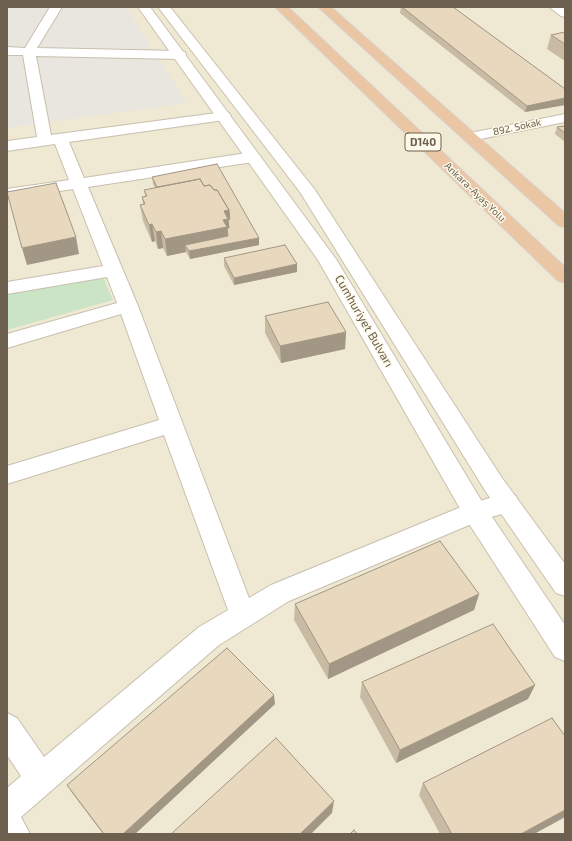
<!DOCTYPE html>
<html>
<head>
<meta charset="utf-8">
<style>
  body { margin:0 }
  #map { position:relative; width:572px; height:841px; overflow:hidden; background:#f9f6e5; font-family:"Exo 2",sans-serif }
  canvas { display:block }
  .frame { position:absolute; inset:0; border:8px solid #6e604e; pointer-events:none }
</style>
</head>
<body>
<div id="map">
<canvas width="572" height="841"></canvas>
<div class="frame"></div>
</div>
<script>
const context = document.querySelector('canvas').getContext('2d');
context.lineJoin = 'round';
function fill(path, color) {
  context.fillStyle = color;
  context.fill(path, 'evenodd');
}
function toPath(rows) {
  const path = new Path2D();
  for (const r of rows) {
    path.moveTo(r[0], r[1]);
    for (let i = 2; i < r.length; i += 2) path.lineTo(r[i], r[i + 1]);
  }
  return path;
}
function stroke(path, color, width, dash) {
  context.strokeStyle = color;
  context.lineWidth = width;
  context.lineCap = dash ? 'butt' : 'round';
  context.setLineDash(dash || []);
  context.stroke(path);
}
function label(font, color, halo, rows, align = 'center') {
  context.font = font + ' "Exo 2",sans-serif';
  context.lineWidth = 3;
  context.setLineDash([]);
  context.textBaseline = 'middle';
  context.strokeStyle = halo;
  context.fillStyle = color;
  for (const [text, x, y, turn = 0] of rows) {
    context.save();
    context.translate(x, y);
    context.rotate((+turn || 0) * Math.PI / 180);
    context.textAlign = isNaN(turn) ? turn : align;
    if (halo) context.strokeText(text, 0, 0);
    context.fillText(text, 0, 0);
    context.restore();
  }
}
fill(toPath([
  [7,7,565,7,565,834,7,834]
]), '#efe9d4');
fill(toPath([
  [7,7,126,7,187,103,7,128]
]), '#e9e6df');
fill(toPath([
  [102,275,113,300,7,330,7,292]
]), '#cbe4c5');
const street = toPath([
  [50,7,62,7,37,48,180,51,185,52,186,55,185,58,180,59,36,56,51,135,224,112,229,113,231,116,229,119,224,120,69,142,84,178,253,152,258,154,261,157,258,160,253,162,88,187,138,306,249,598,271,585,466,505,507,493,516,496,519,503,516,510,481,520,289,601,219,645,21,817,30,834,7,834,7,788,21,776,7,755,7,713,17,718,44,757,199,627,228,610,164,435,7,484,7,466,159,420,121,314,7,348,7,334,117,303,107,277,7,294,7,282,103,266,73,189,7,199,7,189,69,180,55,144,7,151,7,141,37,137,23,55,7,55,7,47,25,48,50,7],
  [549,7,565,8,565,17,561,16,549,7],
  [565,114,565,122,470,141,465,140,463,137,465,134,565,114]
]);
const secondary = toPath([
  [138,7,150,7,336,259,484,505,565,625,565,661,555,657,466,519,318,260,138,7],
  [158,7,170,7,315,190,502,478,565,564,565,596,556,593,486,492,300,192,158,7]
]);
const highway = toPath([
  [275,7,288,7,565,267,565,283,558,281,275,7],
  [318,7,331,7,565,213,565,227,559,226,318,7]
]);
stroke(street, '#c8bfad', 2);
stroke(secondary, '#cbc0ac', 2);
stroke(highway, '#d9d6d1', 2);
fill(street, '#fff');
fill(secondary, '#fff');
fill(highway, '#ebc6a4');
fill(toPath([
  [401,7,453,7,565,89,565,105,525,112,400,13],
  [565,32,565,61,547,49,551,35],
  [565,126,565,142,555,134,557,127],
  [152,177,259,238,259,245,190,259,186,252,167,256,163,248,158,249,155,241,152,242,143,221,140,205,143,204,142,197,145,196,144,190,155,188,153,184],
  [224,258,297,264,297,272,234,285,224,266],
  [265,316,346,332,345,349,281,363,265,333],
  [479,594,474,610,328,679,294,620,295,604],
  [362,682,535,685,528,699,396,763,360,697],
  [275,704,135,834,103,834,72,793,67,785],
  [565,736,565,817,534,834,440,834,419,795,423,783]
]), '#c8baa3');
fill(toPath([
  [565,98,565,105,525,112,527,106],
  [229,210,230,227,259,238,259,245,190,259,189,251,185,245,186,252,167,256,165,239,223,220,224,211],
  [152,224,155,241,152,242,149,225],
  [161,231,163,248,158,249,156,232],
  [76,237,79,254,27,265,22,248],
  [297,264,297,272,234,285,234,278],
  [346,332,345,349,281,363,280,346],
  [479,594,474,610,328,679,329,664],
  [535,685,528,699,396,763,400,750],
  [274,695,275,704,135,834,123,834],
  [334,801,332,813,311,834,300,834],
  [565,810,565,817,534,834,521,834]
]), '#a29785');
const building = toPath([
  [402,7,453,7,565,89,565,98,527,106,402,7],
  [565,32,565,44,551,35,565,32],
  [565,126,565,133,557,127,565,126],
  [217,164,259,238,189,251,185,245,228,236,227,228,229,228,228,220,230,219,229,210,217,190,214,190,210,185,204,186,200,179,157,187,152,177,217,164],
  [200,179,204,186,210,185,214,190,217,190,229,210,224,211,228,219,223,220,227,227,165,239,161,231,156,232,152,224,149,225,140,205,145,204,142,197,147,196,144,190,200,179],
  [56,183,76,237,22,248,7,192,56,183],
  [285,245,297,264,234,278,224,258,285,245],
  [328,302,346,332,280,346,265,316,328,302],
  [440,541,479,594,329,664,295,604,440,541],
  [493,624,535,685,400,750,362,682,493,624],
  [227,648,274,695,123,834,104,834,67,785,227,648],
  [552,718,565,736,565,810,521,834,452,834,423,783,552,718],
  [276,738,334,801,300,834,171,834,276,738],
  [354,830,357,834,350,834,354,830]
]);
fill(building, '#e8d8be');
stroke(building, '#a29785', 1);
label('10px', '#6e604e', '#fcf9ea', [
  ["892. Sokak",517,127,-12],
  ["Ankara-Ayaş Yolu",475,192,44]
]);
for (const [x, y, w] of [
  [423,142,36]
]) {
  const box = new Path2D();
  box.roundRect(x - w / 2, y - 9, w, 18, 3);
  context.fillStyle = '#fcf9ea';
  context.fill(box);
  stroke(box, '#6e604e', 1);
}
label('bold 11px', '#6e604e', null, [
  ["D140",423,142]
]);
label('12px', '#6e604e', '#fcf9ea', [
  ["Cumhuriyet Bulvarı",364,321,60]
]);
</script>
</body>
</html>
